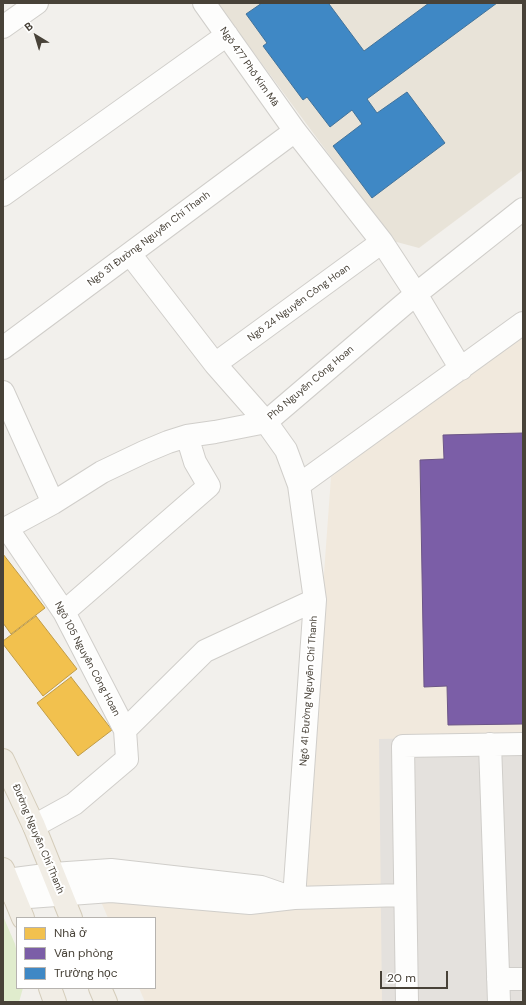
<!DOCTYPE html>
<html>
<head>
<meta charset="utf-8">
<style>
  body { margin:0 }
  #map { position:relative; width:526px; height:1005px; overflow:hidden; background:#f2f0ec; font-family:"DM Sans",sans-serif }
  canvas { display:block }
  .frame { position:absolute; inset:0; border:4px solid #484238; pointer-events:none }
  .legend { position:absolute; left:16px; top:917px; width:140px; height:72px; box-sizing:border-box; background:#fff; border:1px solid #b6b3af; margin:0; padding:5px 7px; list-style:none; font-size:12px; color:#484238 }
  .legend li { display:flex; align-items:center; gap:8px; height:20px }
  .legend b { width:20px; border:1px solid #b6b3af }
  .north { position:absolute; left:16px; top:16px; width:40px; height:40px; -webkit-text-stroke:3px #fff; paint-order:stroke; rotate:322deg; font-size:11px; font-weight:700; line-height:16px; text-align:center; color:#484238 }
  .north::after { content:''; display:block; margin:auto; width:14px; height:18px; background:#484238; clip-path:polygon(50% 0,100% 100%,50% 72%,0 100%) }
  .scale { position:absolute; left:380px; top:971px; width:68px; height:18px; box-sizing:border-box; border:2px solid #484238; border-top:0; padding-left:5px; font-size:12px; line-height:14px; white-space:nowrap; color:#484238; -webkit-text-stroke:3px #fff; paint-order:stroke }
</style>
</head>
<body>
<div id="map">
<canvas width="526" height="1005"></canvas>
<div class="frame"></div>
<ul class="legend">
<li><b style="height:11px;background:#f2c14e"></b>Nhà ở</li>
<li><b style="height:11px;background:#7b5ea7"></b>Văn phòng</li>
<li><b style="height:11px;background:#3f88c5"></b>Trường học</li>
</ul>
<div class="north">B</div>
<div class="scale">20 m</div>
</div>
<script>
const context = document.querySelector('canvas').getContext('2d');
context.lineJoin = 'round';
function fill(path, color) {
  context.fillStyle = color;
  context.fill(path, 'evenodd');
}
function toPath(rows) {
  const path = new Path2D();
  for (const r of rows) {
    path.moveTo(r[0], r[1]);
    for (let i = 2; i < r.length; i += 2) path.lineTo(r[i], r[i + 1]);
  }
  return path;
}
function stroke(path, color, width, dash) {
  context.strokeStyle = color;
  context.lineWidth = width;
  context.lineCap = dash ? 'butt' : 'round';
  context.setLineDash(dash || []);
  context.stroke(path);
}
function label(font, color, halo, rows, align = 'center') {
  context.font = font + ' "DM Sans",sans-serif';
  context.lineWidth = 4;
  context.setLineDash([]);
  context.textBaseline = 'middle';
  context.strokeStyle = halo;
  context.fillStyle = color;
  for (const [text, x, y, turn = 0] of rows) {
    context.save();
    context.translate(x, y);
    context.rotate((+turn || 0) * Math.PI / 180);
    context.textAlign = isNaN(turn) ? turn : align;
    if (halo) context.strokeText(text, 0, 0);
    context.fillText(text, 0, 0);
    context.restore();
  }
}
fill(toPath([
  [523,333,523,1002,145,1002,139,988,155,988,155,918,108,918,88,871,301,890,331,477]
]), '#f1e9dd');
fill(toPath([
  [217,3,523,3,523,170,419,248,393,241]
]), '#e8e3d8');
fill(toPath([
  [3,916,15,944,17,953,17,988,23,988,19,1002,3,1002]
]), '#e0eccd');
fill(toPath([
  [523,736,523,1002,382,1002,379,739]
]), '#e4e1dd');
const homes = toPath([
  [3,554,45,608,11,634,3,623,3,554],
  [36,616,77,669,43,696,3,644,3,641,36,616],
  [71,677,112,730,78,756,37,703,71,677]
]);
fill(homes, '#f2c14e');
stroke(homes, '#bf9b47', 1);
const offices = toPath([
  [523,433,523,724,448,725,447,686,424,687,420,460,444,459,443,435,523,433]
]);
fill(offices, '#7b5ea7');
stroke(offices, '#6c5686', 1);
const schools = toPath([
  [262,3,330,3,329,4,364,51,429,3,497,3,367,99,377,113,407,92,445,143,372,198,333,146,362,124,352,110,330,127,307,97,303,100,263,46,267,43,246,14,262,3]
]);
fill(schools, '#3f88c5');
stroke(schools, '#42739b', 1);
const minor = toPath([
  [204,3,295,131,382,242,416,294,461,369],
  [3,27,37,3],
  [3,195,227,35],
  [130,254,215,364,266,422,286,450,299,485,315,600,294,898],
  [3,348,295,131],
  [215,364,382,242],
  [3,392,53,503],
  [299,485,523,323],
  [7,528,64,612,125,730,127,759,74,804,34,826],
  [3,530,53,503,102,472,144,452,168,442,187,436,215,432,266,422,416,294,523,209],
  [64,612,209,486,195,462,187,436],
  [125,730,205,651,315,600],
  [490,744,499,1002],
  [7,880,53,874,111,870,261,887,284,895],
  [15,898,111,891,250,903,294,898,405,895],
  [498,979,523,979],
  [407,1002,403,746,523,744]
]);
const major = toPath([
  [3,760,34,826,71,918],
  [3,869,23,918],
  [50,988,55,1002],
  [100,988,106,1002]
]);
stroke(minor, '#d0ceca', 24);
stroke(major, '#d4ccba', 24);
stroke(minor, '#fdfdfc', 22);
stroke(major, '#f1ede5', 22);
label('10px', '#484238', '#fff', [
  ["Ngõ 477 Phố Kim Mã",249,67,55],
  ["Ngõ 31 Đường Nguyễn Chí Thanh",149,239,-37],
  ["Ngõ 24 Nguyễn Công Hoan",299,303,-36],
  ["Phố Nguyễn Công Hoan",311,383,-40],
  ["Ngõ 105 Nguyễn Công Hoan",87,659,62],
  ["Ngõ 41 Đường Nguyễn Chí Thanh",309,691,-86],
  ["Đường Nguyễn Chí Thanh",38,839,67]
]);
</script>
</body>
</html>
